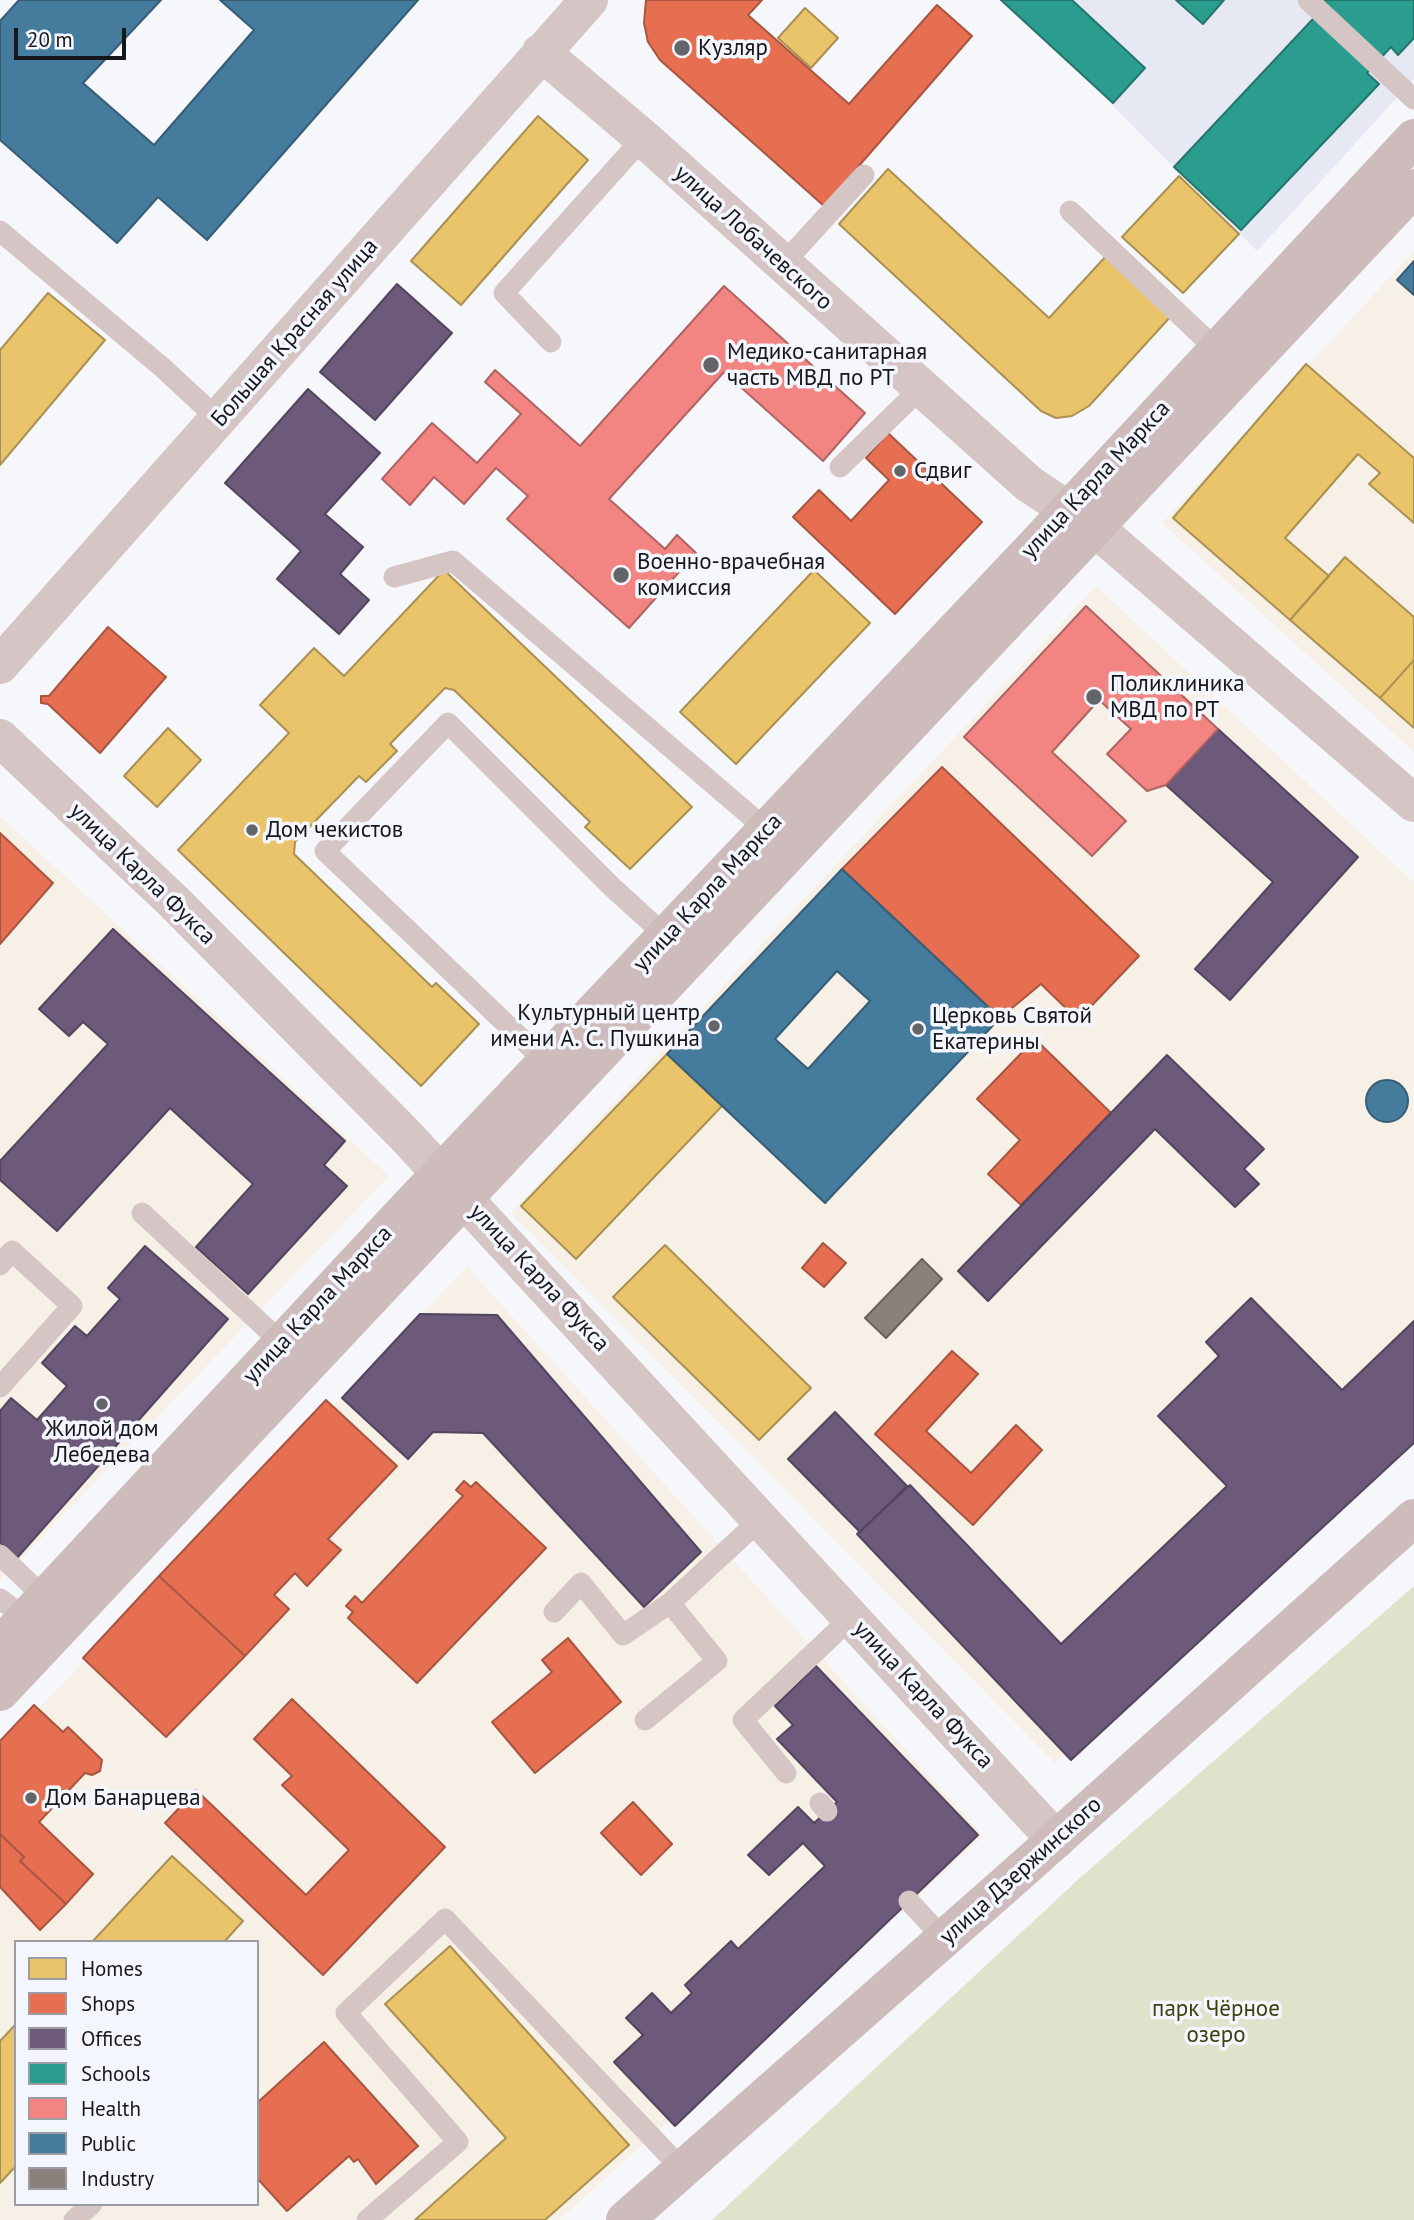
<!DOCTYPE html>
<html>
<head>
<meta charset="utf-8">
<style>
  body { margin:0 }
  #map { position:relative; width:1414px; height:2220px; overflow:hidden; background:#f6f7fb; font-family:"PT Sans",sans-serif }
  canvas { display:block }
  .legend { position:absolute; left:14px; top:1940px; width:245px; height:266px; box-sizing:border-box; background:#f4f6fd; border:2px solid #9b9da3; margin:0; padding:9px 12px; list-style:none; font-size:21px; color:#16171b }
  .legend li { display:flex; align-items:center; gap:14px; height:35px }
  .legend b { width:35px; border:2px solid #9b9da3 }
  .scale { position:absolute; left:14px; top:28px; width:112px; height:32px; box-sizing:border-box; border:4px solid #16171b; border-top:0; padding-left:9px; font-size:21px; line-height:24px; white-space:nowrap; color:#16171b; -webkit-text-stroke:5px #f4f6fd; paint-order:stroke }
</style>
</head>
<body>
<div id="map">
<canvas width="1414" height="2220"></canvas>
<ul class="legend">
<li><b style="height:19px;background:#e9c46a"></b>Homes</li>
<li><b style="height:19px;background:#e76f51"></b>Shops</li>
<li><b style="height:19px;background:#6d597a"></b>Offices</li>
<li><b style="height:19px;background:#2a9d8f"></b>Schools</li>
<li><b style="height:19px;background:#f28482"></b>Health</li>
<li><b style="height:19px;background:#457b9d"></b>Public</li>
<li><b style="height:19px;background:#8a817c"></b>Industry</li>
</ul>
<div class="scale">20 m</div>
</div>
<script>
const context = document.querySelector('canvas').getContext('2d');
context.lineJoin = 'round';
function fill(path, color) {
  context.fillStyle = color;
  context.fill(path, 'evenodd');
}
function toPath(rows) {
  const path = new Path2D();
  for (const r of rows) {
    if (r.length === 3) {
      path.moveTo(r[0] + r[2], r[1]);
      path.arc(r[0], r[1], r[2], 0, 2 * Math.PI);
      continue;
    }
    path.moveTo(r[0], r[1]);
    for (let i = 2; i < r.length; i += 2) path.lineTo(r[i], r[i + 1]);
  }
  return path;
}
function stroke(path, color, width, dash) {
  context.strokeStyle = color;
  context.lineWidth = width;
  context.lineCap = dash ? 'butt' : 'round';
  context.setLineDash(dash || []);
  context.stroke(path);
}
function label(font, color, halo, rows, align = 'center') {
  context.font = font + ' "PT Sans",sans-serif';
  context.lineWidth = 7;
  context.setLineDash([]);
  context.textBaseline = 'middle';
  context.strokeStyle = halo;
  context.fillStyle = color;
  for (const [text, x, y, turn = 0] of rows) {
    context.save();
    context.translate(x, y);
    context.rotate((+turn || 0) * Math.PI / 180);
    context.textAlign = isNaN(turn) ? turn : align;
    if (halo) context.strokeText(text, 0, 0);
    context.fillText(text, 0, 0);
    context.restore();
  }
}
fill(toPath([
  [1414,251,1414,752,1162,523],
  [1096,586,1414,883,1414,1438,1055,1763,511,1213],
  [0,816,389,1176,0,1581],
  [467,1267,984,1836,559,2220,0,2220,0,1748],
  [16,1942,257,1942,257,2204,16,2204]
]), '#f7f0e7');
fill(toPath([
  [1008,0,1414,0,1414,79,1257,251]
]), '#e6e8f3');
fill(toPath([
  [1414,1586,1414,2220,712,2220,1082,1876]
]), '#e0e3cc');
const homes = toPath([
  [805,8,838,38,811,68,778,38,805,8],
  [538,116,588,160,461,305,411,261,538,116],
  [888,169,1049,318,1107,255,1172,315,1089,406,1072,416,1056,418,1041,411,839,224,888,169],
  [1179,176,1239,234,1183,293,1122,237,1179,176],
  [48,293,105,340,0,465,0,350,48,293],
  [1306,364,1414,458,1414,523,1369,484,1380,473,1358,454,1285,538,1329,576,1290,620,1173,518,1306,364],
  [1345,557,1414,617,1414,660,1380,698,1290,620,1345,557],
  [444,570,692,807,630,869,585,827,590,822,454,690,445,688,390,744,397,751,366,782,359,776,295,842,294,854,432,987,436,983,479,1024,421,1086,178,850,289,733,260,705,314,648,344,676,444,570],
  [814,570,870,623,736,764,680,712,814,570],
  [1414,660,1414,728,1380,698,1414,660],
  [168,728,201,760,157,807,124,776,168,728],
  [667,1054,722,1106,576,1259,521,1206,667,1054],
  [665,1245,811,1388,759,1440,613,1297,665,1245],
  [172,1856,243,1921,224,1942,92,1942,172,1856],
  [450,1946,629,2145,545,2220,415,2220,506,2138,385,2004,450,1946],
  [16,2024,16,2166,0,2183,0,2041,16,2024]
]);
fill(homes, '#e9c46a');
stroke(homes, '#aa9052', 2);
const shops = toPath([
  [646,0,762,0,748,15,849,104,937,5,972,36,824,206,660,60,648,42,644,23,646,0],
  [888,433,982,522,895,614,793,517,819,490,851,521,889,480,866,458,888,433],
  [108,627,166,677,100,753,48,704,41,703,41,696,49,696,108,627],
  [942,767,1139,956,1078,1020,1041,984,1000,1018,842,869,942,767],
  [0,833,53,883,0,944,0,833],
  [1035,1039,1111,1113,1021,1205,988,1174,1020,1140,977,1099,1035,1039],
  [823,1243,846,1263,824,1287,802,1268,823,1243],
  [952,1351,978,1374,926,1431,971,1473,1016,1425,1042,1450,973,1525,875,1434,952,1351],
  [326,1400,397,1466,328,1539,341,1550,307,1586,295,1573,274,1595,289,1609,245,1656,159,1576,326,1400],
  [464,1481,471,1487,476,1482,546,1548,417,1683,348,1618,353,1612,346,1606,355,1596,362,1603,463,1496,456,1490,464,1481],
  [159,1576,245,1656,166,1737,83,1658,159,1576],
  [568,1638,621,1702,535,1773,492,1722,552,1672,542,1660,568,1638],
  [292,1699,445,1847,323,1975,165,1823,196,1790,306,1895,349,1850,282,1785,292,1776,254,1739,292,1699],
  [34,1705,63,1732,68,1727,102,1760,100,1771,92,1775,85,1773,39,1822,93,1874,66,1904,20,1861,24,1857,0,1834,0,1741,34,1705],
  [633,1802,672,1844,641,1875,601,1833,633,1802],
  [0,1834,24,1857,20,1861,66,1904,40,1930,0,1887,0,1834],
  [324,2042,418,2146,376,2184,358,2159,354,2162,349,2156,287,2211,257,2178,257,2103,324,2042]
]);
fill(shops, '#e76f51');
stroke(shops, '#a85541', 2);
const offices = toPath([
  [397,284,452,333,375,420,320,372,397,284],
  [308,389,380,453,325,514,363,547,340,574,369,600,339,634,277,579,301,551,225,483,308,389],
  [1218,729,1358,857,1230,1000,1195,969,1273,882,1166,785,1218,729],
  [113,929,345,1141,324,1165,347,1186,248,1294,196,1247,253,1184,170,1108,57,1231,0,1180,0,1161,108,1044,83,1022,69,1036,39,1009,113,929],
  [1167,1055,1264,1149,1244,1169,1259,1184,1235,1207,1155,1129,988,1301,958,1271,1167,1055],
  [145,1246,228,1319,17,1558,0,1543,0,1411,11,1398,37,1420,67,1386,42,1363,75,1326,87,1336,120,1299,108,1288,145,1246],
  [1251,1298,1342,1390,1414,1321,1414,1443,1071,1760,857,1534,910,1485,1061,1644,1227,1486,1158,1416,1219,1356,1206,1342,1251,1298],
  [420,1314,497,1315,701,1552,644,1607,483,1433,433,1432,408,1459,342,1398,420,1314],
  [835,1412,907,1486,860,1532,788,1459,835,1412],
  [816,1666,978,1835,675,2126,614,2062,643,2035,626,2018,652,1993,671,2013,692,1993,685,1985,731,1941,738,1949,825,1866,803,1843,769,1875,748,1855,798,1807,814,1823,837,1802,777,1739,793,1725,775,1706,816,1666]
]);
fill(offices, '#6d597a');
stroke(offices, '#53455e', 2);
const schools = toPath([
  [1001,0,1072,0,1145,68,1113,103,1001,0],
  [1176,0,1224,0,1203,24,1176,0],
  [1323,0,1414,0,1414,38,1398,55,1391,47,1376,63,1367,73,1379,84,1241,230,1174,167,1327,4,1323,0]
]);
fill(schools, '#2a9d8f');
stroke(schools, '#24756c', 2);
const health = toPath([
  [724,286,865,413,823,461,724,372,609,499,665,549,677,535,696,553,629,628,507,519,528,496,496,468,464,504,434,477,410,505,382,479,432,423,477,463,521,414,485,382,495,370,580,446,724,286],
  [1086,606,1218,729,1166,785,1147,791,1107,754,1131,729,1099,700,1052,752,1126,821,1092,856,964,737,1086,606]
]);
fill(health, '#f28482');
stroke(health, '#b06363', 2);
const public = toPath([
  [19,0,161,0,83,83,154,145,254,30,220,0,418,0,207,240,158,197,117,243,0,140,0,21,19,0],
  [1414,261,1414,295,1397,280,1414,261],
  [842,869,1000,1018,825,1203,667,1054,842,869],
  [837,971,870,1001,808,1069,775,1039,837,971],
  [1387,1101,21]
]);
fill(public, '#457b9d');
stroke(public, '#375d76', 2);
const industry = toPath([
  [922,1259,942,1279,886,1338,865,1318,922,1259]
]);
fill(industry, '#8a817c');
stroke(industry, '#67615f', 2);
stroke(toPath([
  [1308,0,1414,99],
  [1070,211,1217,350],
  [0,231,163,368,218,419],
  [783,264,864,175],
  [551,342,504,293,643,138],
  [840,467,920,389],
  [394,577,453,561,767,830],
  [546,1062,325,851,448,723,612,887,667,937],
  [142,1213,283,1344],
  [0,1265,12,1251,72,1306,0,1387],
  [0,1555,45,1598],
  [0,1599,26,1618],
  [554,1612,581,1583,623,1635,670,1603,761,1519],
  [645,1720,717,1661,670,1603],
  [786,1773,743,1720,851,1618],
  [820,1803,827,1811],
  [909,1901,944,1939],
  [74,2220,92,2204],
  [367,2220,458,2142,346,2013,445,1919,682,2169]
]), '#d6c5c5', 21);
stroke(toPath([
  [0,738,174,902,405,1135,1056,1840]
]), '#d6c5c5', 38);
stroke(toPath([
  [541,52,643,138,1029,484,1094,527,1414,803],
  [0,665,589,0]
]), '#d6c5c5', 38);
stroke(toPath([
  [0,1646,401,1215,1034,547,1414,138],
  [0,1692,1414,188],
  [625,2220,1023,1869,1414,1518]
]), '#cebbbb', 38);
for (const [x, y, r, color] of [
  [682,48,9,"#646569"],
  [711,365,9,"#646569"],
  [900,471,7,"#646569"],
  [621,575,9,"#646569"],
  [1094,697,9,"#646569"],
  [252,830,7,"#646569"],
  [714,1026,7,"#646569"],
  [918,1029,7,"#646569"],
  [102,1404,7,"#646569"],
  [31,1798,7,"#646569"]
]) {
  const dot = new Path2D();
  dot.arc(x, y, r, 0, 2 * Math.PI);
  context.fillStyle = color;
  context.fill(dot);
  stroke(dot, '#f4f6fd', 2.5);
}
label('23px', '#16171b', '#f4f6fd', [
  ["Кузляр",698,48],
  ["Медико-санитарная",727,352],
  ["часть МВД по РТ",727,378],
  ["Сдвиг",914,471],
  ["Военно-врачебная",637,562],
  ["комиссия",637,588],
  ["Поликлиника",1110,684],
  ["МВД по РТ",1110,710],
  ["Дом чекистов",266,830],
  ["Культурный центр",700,1013,"right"],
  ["имени А. С. Пушкина",700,1039,"right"],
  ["Церковь Святой",932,1016],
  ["Екатерины",932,1042],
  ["Жилой дом",102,1429,"center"],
  ["Лебедева",102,1455,"center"],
  ["Дом Банарцева",45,1798]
], 'left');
label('23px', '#16171b', '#f4f6fd', [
  ["улица Лобачевского",753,238,42],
  ["Большая Красная улица",295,333,-49],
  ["улица Карла Маркса",1096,480,-47],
  ["улица Карла Фукса",142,874,44],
  ["улица Карла Маркса",708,893,-47],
  ["улица Карла Фукса",539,1278,47],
  ["улица Карла Маркса",318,1305,-47],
  ["улица Карла Фукса",923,1695,47],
  ["улица Дзержинского",1021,1871,-42]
]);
label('23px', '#3c400b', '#f4f6fd', [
  ["парк Чёрное",1216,2009],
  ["озеро",1216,2035]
]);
</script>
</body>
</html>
